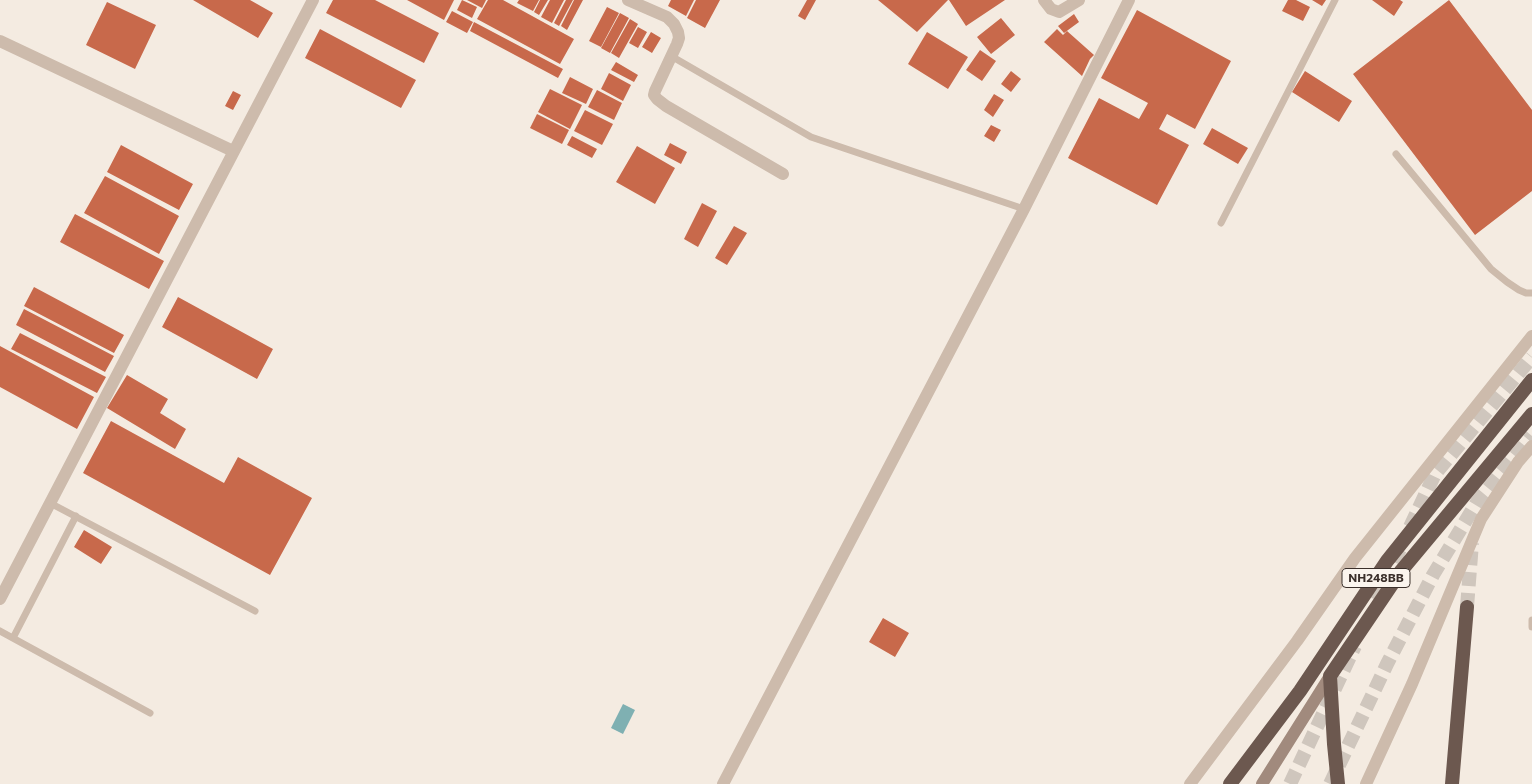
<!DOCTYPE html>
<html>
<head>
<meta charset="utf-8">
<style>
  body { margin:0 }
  canvas { display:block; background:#f4ebe1 }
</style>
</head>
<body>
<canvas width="1532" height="784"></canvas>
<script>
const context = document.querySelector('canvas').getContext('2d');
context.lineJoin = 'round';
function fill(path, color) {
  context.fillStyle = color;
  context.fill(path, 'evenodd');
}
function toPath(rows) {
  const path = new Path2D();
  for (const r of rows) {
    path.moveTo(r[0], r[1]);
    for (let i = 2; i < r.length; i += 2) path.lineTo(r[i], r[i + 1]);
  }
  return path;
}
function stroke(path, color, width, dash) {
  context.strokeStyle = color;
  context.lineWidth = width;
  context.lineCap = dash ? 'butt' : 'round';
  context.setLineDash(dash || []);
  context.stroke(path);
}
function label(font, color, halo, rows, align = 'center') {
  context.font = font + ' Commissioner,sans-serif';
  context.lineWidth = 5;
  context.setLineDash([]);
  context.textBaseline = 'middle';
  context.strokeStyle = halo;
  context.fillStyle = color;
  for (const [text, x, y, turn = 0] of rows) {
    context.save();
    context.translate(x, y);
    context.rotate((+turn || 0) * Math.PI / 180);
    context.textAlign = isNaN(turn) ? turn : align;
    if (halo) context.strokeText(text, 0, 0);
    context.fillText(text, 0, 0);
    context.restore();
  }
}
fill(toPath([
  [623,704,635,710,623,734,611,728]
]), '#7fb0b2');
fill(toPath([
  [193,0,250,0,273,13,258,38],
  [333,0,375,0,439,33,424,63,326,13],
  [407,0,454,0,444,20],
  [462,0,477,7,472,18,457,10],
  [467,0,486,0,482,8],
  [488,0,503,0,574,39,560,64,477,19],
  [519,0,539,0,533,11,517,3],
  [540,0,548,0,539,15,534,12],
  [550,0,564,0,552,23,541,17],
  [566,0,573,0,559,26,554,23],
  [574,0,583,0,567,30,561,26],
  [671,0,694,0,686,16,668,6],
  [696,0,720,0,705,28,687,18],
  [807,0,816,0,805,20,798,16],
  [878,0,948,0,917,32],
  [949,0,1005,0,966,26],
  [1288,0,1296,0,1310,7,1303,21,1282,11],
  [1312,0,1326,0,1322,6],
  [1372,0,1400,0,1403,2,1394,16],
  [1449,0,1532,110,1532,191,1475,235,1353,74],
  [107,2,156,25,135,69,86,45],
  [607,7,619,13,601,47,589,41],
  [1137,10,1231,61,1195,129,1167,114,1159,129,1189,145,1157,205,1068,158,1099,98,1139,119,1148,103,1101,78],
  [452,11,473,22,467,33,446,22],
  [620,13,629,18,610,53,601,48],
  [1074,14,1079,22,1064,33,1058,26],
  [1001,18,1015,35,991,54,977,37],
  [630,19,638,24,619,58,611,53],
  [474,22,563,69,558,78,470,31],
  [638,27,647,32,638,48,629,43],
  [320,29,416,80,401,108,305,58],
  [1057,29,1063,35,1067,31,1094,55,1090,59,1082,76,1044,42],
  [651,32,661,38,652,53,642,47],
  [927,32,968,57,948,89,908,64],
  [980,50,996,61,982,81,966,70],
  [616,62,638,75,634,82,611,70],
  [1011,71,1021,79,1011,92,1001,84],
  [1305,71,1352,101,1339,122,1292,92],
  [609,73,631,85,623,101,601,89],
  [570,77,593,89,586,104,562,93],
  [550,89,582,105,570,129,538,112],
  [597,90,622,103,614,120,588,107],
  [233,91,241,95,233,110,225,106],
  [994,94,1004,100,993,117,984,110],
  [585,110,613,124,602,145,574,131],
  [537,114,569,130,562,144,530,128],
  [991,125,1001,130,994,142,984,136],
  [1212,128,1248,148,1238,164,1203,144],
  [572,136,597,149,592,158,567,145],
  [670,143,687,152,681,164,664,155],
  [121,145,193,184,179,210,107,172],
  [637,146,675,168,655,204,616,182],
  [105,176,179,216,159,254,84,213],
  [702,203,717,211,698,247,684,239],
  [75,214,164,261,149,289,60,242],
  [734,226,747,233,727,265,715,258],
  [34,287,124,335,114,353,24,306],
  [178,297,273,349,257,379,162,327],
  [24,309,114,356,105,372,16,325],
  [20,333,106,377,97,393,11,349],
  [0,346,94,397,77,429,0,387],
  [127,375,168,399,160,413,186,429,175,449,107,408],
  [111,421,224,483,238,457,312,498,270,575,83,473],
  [84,530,112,547,101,564,74,547],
  [883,618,909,633,895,657,869,642]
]), '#c8694b');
stroke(toPath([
  [1410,527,1435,474,1532,357],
  [1376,600,1400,549],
  [1467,607,1472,543],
  [1290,784,1355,646],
  [1330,784,1387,664,1433,575,1477,502,1532,436]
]), '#cfc6bd', 14, [14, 7]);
stroke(toPath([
  [671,56,811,137,1024,209],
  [1396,154,1491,269,1507,282,1519,290,1526,293,1532,293],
  [1221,223,1335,0],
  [50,503,255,611],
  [1532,620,1532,627],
  [0,631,150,713],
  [13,638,76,516]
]), '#cdbbac', 7);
stroke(toPath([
  [628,0,667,17,674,24,678,32,679,38,677,44,655,91,654,95,657,99,666,106,783,174],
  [1044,0,1051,9,1059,12,1079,0],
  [0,41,233,151],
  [723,784,1024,209,1129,0]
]), '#cdbbac', 12);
stroke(toPath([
  [0,599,313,0],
  [1190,784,1297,641,1355,558,1532,336],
  [1366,784,1412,684,1481,519,1518,462,1532,446]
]), '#cdbbac', 12);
stroke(toPath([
  [1262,784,1330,676]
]), '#a18a7d', 12);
stroke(toPath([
  [1230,784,1300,691,1387,561,1532,380],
  [1338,784,1334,744,1330,676,1401,571,1532,414],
  [1452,784,1467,607]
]), '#6c584f', 14);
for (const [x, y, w] of [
  [1376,578,68]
]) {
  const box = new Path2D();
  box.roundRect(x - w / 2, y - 9.5, w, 19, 4);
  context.fillStyle = '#fbf5ee';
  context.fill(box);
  stroke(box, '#3b302b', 1);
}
label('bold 12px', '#3b302b', null, [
  ["NH248BB",1376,578]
]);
</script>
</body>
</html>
